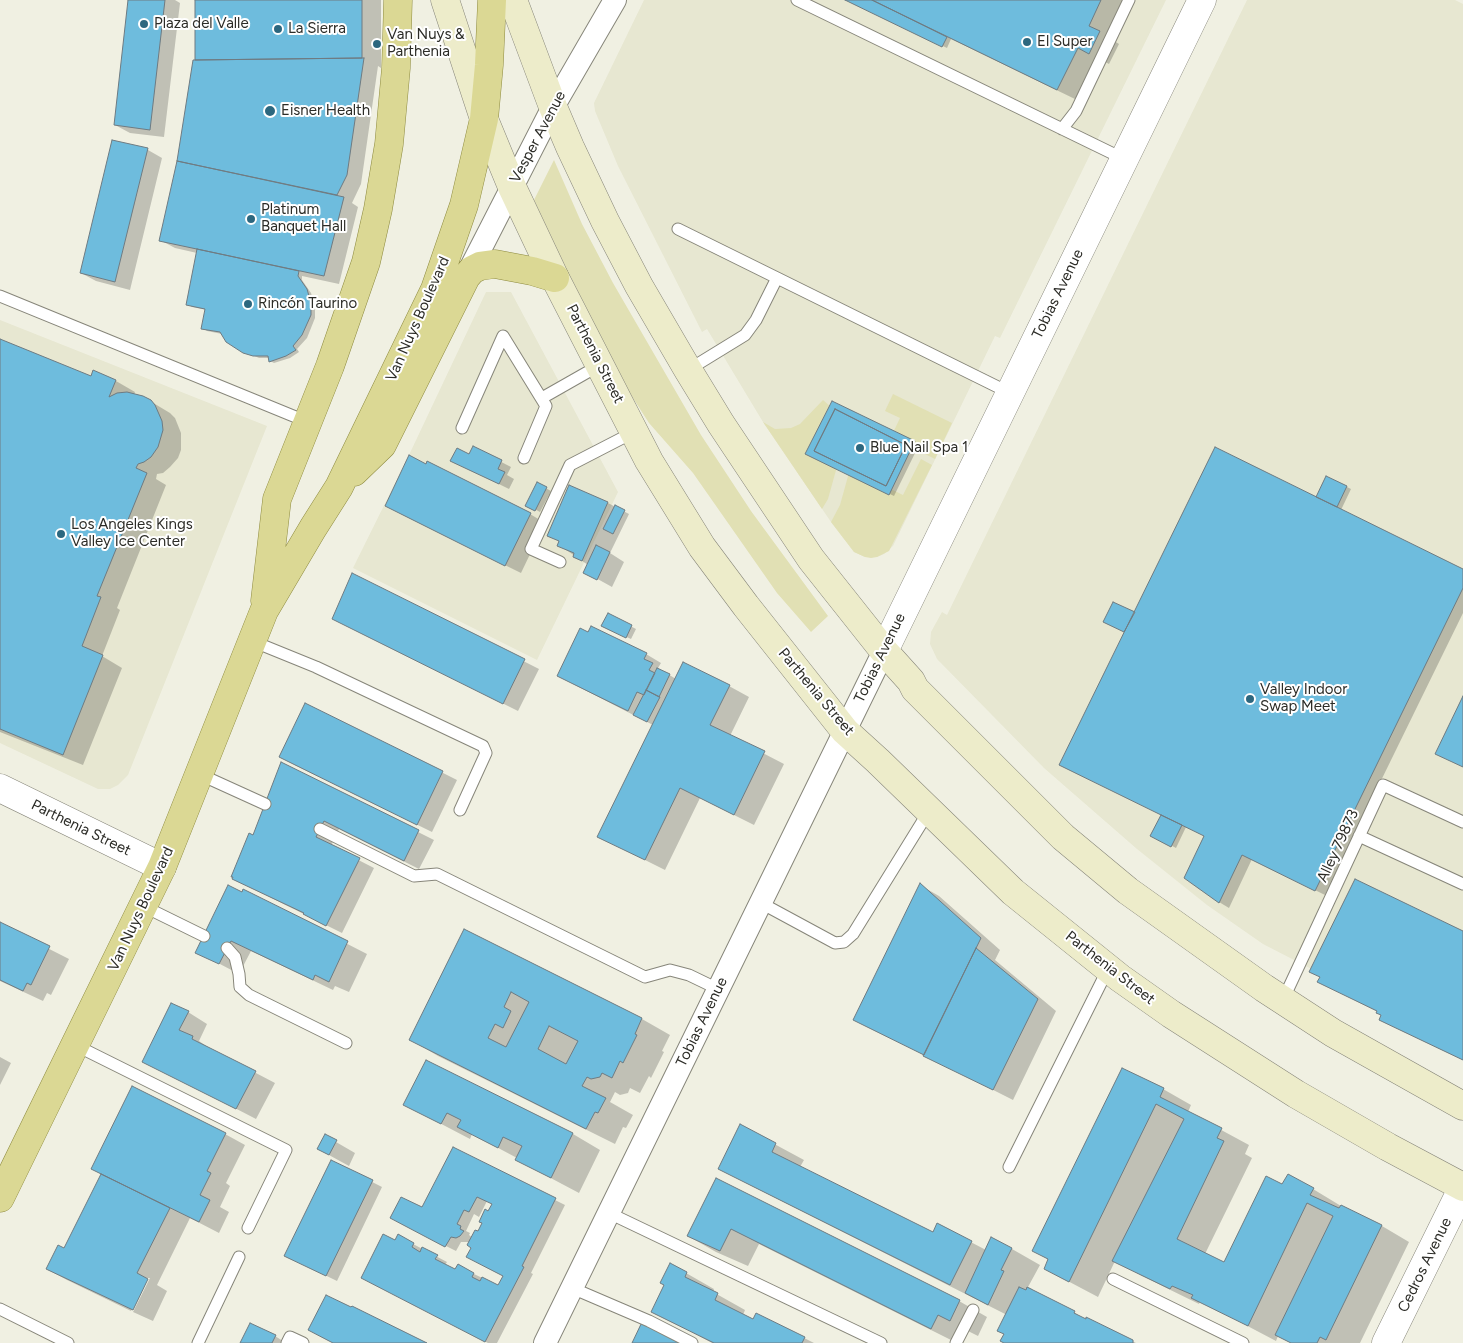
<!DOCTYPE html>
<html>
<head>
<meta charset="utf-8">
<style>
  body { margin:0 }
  canvas { display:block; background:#f0f0e2 }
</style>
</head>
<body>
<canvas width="1463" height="1343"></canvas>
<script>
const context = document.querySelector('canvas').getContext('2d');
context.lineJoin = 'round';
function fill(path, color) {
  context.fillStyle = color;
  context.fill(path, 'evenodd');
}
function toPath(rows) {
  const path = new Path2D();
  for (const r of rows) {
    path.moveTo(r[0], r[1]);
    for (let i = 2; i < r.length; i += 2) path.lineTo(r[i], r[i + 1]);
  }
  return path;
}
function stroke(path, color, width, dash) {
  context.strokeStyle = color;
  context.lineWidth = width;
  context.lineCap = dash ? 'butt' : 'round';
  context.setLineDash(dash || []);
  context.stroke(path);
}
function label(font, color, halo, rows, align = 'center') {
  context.font = font + ' Figtree,sans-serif';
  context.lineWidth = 4;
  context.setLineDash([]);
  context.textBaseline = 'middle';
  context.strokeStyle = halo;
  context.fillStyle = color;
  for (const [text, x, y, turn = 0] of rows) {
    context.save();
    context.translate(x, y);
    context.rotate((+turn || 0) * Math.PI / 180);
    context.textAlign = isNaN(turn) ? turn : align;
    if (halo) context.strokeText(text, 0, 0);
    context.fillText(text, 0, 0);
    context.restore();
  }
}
fill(toPath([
  [644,0,1166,0,1000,338,995,336,893,546,884,554,877,557,865,557,854,552,831,522,763,422,707,329,702,332,618,166,595,111,594,103],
  [1247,0,1455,0,1463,4,1463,1047,1263,944,1207,905,1137,849,1044,768,937,659,930,644,931,632,942,612,947,615],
  [486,292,511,292,618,492,537,660,353,568,409,455],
  [0,320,267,426,128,775,118,785,110,789,98,789,0,743]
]), '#e7e7d1');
fill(toPath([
  [554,160,582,224,613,283,701,435,751,511,828,616,811,632,777,593,693,473,649,423,622,381,555,248,534,200],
  [893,394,952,423,935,459,891,437,900,418,885,411],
  [823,400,832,408,838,463,828,499,822,509,763,422,775,429,791,428,800,424],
  [921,459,932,465,889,551,877,557,871,558,865,557,854,552,831,522,840,505,850,469,903,495]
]), '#e1e0b4');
fill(toPath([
  [130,0,175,0,180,3,164,137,130,133,115,125],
  [196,0,381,0,381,68,378,66,361,184,352,203,358,207,339,284,302,276,302,280,311,293,315,306,315,318,307,338,297,349,299,352,290,358,274,363,270,361,269,358,259,358,241,350,222,334,207,331,203,328,207,310,192,307,187,304,197,253,175,248,160,240,178,162,194,61,196,61],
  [847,0,1126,0,1108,37,1119,44,1109,64,1098,58,1077,100,951,39,947,48],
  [148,150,162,158,130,290,96,281,81,273],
  [0,341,92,377,94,372,116,381,135,392,134,395,150,401,170,413,175,418,181,433,181,450,178,458,170,467,163,473,157,474,156,479,166,485,117,608,120,610,102,656,122,668,83,765,0,732],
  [832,402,919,445,894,496,811,456],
  [474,448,511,467,507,475,514,479,509,489,462,466],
  [1327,477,1351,489,1341,510,1463,570,1463,613,1325,895,1252,859,1229,908,1219,902,1205,836,1186,827,1176,848,1152,835,1162,815,1126,632,1109,624,1135,614,1324,502],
  [538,484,551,491,540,512,527,505],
  [608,503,629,514,610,553,624,562,612,587,585,572,588,565,559,545,560,542,549,535],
  [401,514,530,514,545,523,521,573],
  [352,574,539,669,518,711,349,627],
  [609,615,636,629,631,639,607,628],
  [646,654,661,663,658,668,676,679,729,686,749,697,730,736,784,764,754,825,700,798,665,870,599,837,653,725,573,684],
  [306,704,457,780,432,832,295,765],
  [282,764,434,840,419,869,339,829,331,846,374,868,342,933,233,879,254,837],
  [920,885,939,896,1000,950,995,960,1056,1011,1013,1100,855,1020],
  [244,891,367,954,349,992,335,986,333,990,251,951,239,974,197,952],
  [0,924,69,959,51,995,47,993,43,1001,0,981],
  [465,931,642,1019,670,1035,662,1051,664,1052,651,1078,649,1076,640,1093,630,1088,628,1093,620,1095,615,1092,610,1102,633,1115,626,1128,623,1127,615,1144,438,1056,411,1040],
  [1463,932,1463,1060,1396,1028,1381,1019,1383,1015,1378,1012,1319,982],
  [188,1012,207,1024,199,1041,212,1050,275,1083,256,1119,144,1061],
  [0,1057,11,1063,0,1085],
  [426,1061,573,1134,600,1150,579,1193,545,1175,517,1158,472,1134,470,1139,405,1105],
  [1163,1089,1191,1105,1188,1112,1249,1145,1245,1154,1252,1158,1205,1254,1225,1263,1283,1186,1313,1189,1341,1206,1382,1226,1409,1242,1360,1343,1291,1343,1278,1336,1276,1341,1200,1301,1199,1304,1142,1276,1115,1261,1098,1297,1045,1269,1049,1260,1034,1251],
  [741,1126,804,1160,800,1167,933,1233,938,1225,986,1250,992,1239,1012,1249,1040,1265,1028,1287,1032,1289,1031,1291,1074,1312,1083,1319,1086,1320,1087,1318,1136,1343,1006,1343,1007,1315,748,1184,720,1168],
  [225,1134,245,1145,226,1183,230,1186,220,1207,229,1212,219,1233,190,1218,157,1285,167,1291,153,1321,133,1312,150,1278,147,1278,131,1311,67,1280,47,1269,65,1249,102,1174],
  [336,1142,355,1153,349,1166,318,1149],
  [453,1149,565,1205,531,1273,533,1274,497,1343,488,1343,372,1283,398,1236,447,1262,445,1265,456,1271,474,1274,499,1286,504,1276,472,1247,470,1242,461,1242,456,1251,402,1224,422,1209],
  [487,1201,493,1204,478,1233,473,1238,469,1235,470,1233,466,1231,474,1214,479,1217],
  [331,1161,382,1187,337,1281,296,1261],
  [716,1179,959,1301,987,1317,978,1336,966,1330,957,1343,759,1244,748,1266,716,1252,688,1236],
  [686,1273,714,1289,713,1292,745,1310,743,1315,754,1320,757,1314,814,1343,712,1343,653,1311],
  [275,1336,286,1343,241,1343]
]), '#0003');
const building = toPath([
  [128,0,165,0,150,130,114,125,128,0],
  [195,0,362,0,362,58,195,60,195,0],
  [845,0,872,0,947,37,942,47,845,0],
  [872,0,1101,0,1089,26,1100,31,1089,54,1078,48,1057,90,872,0],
  [364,58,347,175,337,195,177,161,193,60,364,58],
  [112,140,148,148,115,282,80,273,112,140],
  [177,161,344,197,324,276,159,241,177,161],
  [197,249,299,271,298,276,307,289,311,303,311,315,302,335,293,346,296,350,286,356,269,362,268,356,253,356,243,353,226,342,220,332,201,329,205,309,186,305,197,249],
  [0,339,91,376,93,370,116,380,109,397,117,393,127,392,143,396,151,400,155,405,162,421,163,430,158,447,151,457,144,462,138,464,136,468,147,473,97,596,101,597,82,646,103,655,63,755,0,729,0,339],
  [832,401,915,441,889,495,805,454,832,401],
  [835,409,906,445,886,486,814,451,835,409],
  [835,409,906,445,886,486,814,451,835,409],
  [473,446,502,460,498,469,505,472,499,484,450,461,457,448,469,454,473,446],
  [1215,447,1463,569,1463,588,1315,891,1242,855,1219,903,1184,878,1204,836,1059,765,1215,447],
  [409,455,426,464,427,461,531,513,505,566,385,506,409,455],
  [1326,476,1347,486,1337,507,1316,497,1326,476],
  [537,482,547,487,535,511,525,506,537,482],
  [569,485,608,502,582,561,573,557,574,553,557,546,559,541,547,536,569,485],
  [615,505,625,510,613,534,603,529,615,505],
  [596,545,610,552,597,580,583,573,596,545],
  [352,573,525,659,503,704,332,619,352,573],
  [1113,602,1135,612,1124,632,1103,622,1113,602],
  [608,613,632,625,626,638,601,626,608,613],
  [591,626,647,653,644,659,653,663,649,670,655,673,644,695,637,692,628,711,557,676,580,628,588,632,591,626],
  [683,662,730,685,710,725,765,751,734,815,680,788,645,860,597,837,683,662],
  [657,668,670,674,659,697,646,690,657,668],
  [646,690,660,697,647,722,633,715,646,690],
  [1463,696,1463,767,1435,754,1463,696],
  [305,703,443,771,417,825,279,757,305,703],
  [281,762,419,830,404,861,324,821,316,837,360,858,326,926,303,914,304,913,232,879,233,877,231,877,249,833,253,835,281,762],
  [1161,815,1182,825,1171,847,1150,836,1161,815],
  [1355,879,1463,931,1463,1060,1379,1020,1381,1015,1376,1013,1377,1011,1317,982,1320,977,1309,972,1355,879],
  [920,883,981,938,924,1055,853,1020,920,883],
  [228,885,242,892,243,889,348,941,329,982,315,975,313,980,231,941,219,964,195,953,228,885],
  [0,922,50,946,31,985,27,983,23,991,0,980,0,922],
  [464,929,642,1018,635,1034,637,1035,623,1063,620,1061,612,1078,602,1073,600,1077,591,1079,587,1077,582,1086,606,1098,598,1113,595,1112,586,1129,409,1040,464,929],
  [511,992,529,1002,506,1047,488,1038,495,1024,503,1028,511,1011,504,1007,511,992],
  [549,1026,578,1041,566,1064,538,1049,549,1026],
  [976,948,1038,999,993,1090,923,1056,976,948],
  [171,1003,189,1011,179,1030,193,1036,192,1039,256,1071,236,1109,142,1062,171,1003],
  [426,1060,573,1133,551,1178,515,1160,522,1146,503,1137,498,1148,457,1127,461,1120,447,1113,441,1124,403,1105,426,1060],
  [1122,1068,1164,1088,1160,1097,1222,1128,1217,1138,1224,1141,1177,1239,1224,1262,1266,1176,1282,1184,1288,1174,1314,1188,1310,1195,1339,1208,1341,1205,1382,1225,1326,1340,1320,1337,1317,1343,1291,1343,1275,1335,1333,1216,1307,1203,1248,1326,1191,1298,1193,1295,1172,1286,1170,1289,1112,1261,1184,1119,1156,1104,1069,1282,1044,1269,1048,1259,1032,1251,1122,1068],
  [132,1086,226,1133,207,1171,211,1173,200,1195,210,1200,199,1222,91,1169,132,1086],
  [740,1124,776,1143,772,1152,933,1232,937,1223,972,1241,950,1285,718,1169,740,1124],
  [325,1134,337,1140,329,1155,317,1149,325,1134],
  [453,1147,556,1198,522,1266,524,1267,485,1342,361,1278,383,1234,395,1240,398,1234,414,1243,412,1247,420,1252,422,1247,438,1255,435,1259,455,1269,458,1264,474,1273,472,1277,480,1281,482,1277,498,1285,503,1276,466,1257,471,1248,467,1245,475,1230,478,1231,482,1223,479,1222,485,1209,488,1211,492,1204,477,1197,469,1212,464,1210,457,1224,461,1226,460,1229,464,1231,460,1236,456,1238,451,1237,445,1247,390,1218,401,1197,422,1207,453,1147],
  [331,1160,373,1180,326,1276,284,1256,331,1160],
  [101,1174,170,1208,137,1273,148,1279,133,1310,46,1269,58,1245,64,1248,101,1174],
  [716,1178,960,1300,950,1321,938,1315,931,1329,731,1229,720,1251,687,1236,716,1178],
  [991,1237,1012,1248,1001,1270,1004,1271,988,1305,965,1293,991,1237],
  [670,1263,687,1272,685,1277,718,1293,715,1300,753,1319,756,1313,805,1337,802,1343,714,1343,651,1312,664,1285,660,1283,670,1263],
  [1019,1287,1026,1290,1027,1287,1075,1311,1074,1313,1086,1319,1086,1317,1133,1340,1133,1343,1004,1343,1000,1341,1004,1334,997,1331,1019,1287],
  [326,1295,351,1307,352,1306,427,1343,333,1343,308,1330,326,1295],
  [643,1320,680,1343,632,1343,643,1320],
  [250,1323,276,1335,272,1343,240,1343,250,1323]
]);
fill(building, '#6ebcdd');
stroke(building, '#6e7b82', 1);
const service = toPath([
  [797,0,1124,159],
  [1062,129,1076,111,1129,0],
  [678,229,1010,393],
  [0,296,308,422],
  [688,370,745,335,756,320,777,278],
  [542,398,600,365],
  [462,428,503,336,546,406,524,458],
  [560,562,531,549,570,465,634,432],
  [252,641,316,667,483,746,486,753,460,810],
  [199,774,265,804],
  [320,829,414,876,437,874,645,977,670,970,689,975,718,989],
  [1359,836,1463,884],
  [761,903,835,943,844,942,853,934,929,811],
  [143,906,204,936],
  [227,948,235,957,239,974,240,987,249,995,346,1043],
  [1283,1000,1383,785,1463,822],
  [75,1045,286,1150,248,1228],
  [1009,1167,1108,969],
  [609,1213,881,1343],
  [1113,1279,1243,1343],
  [572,1288,649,1321,692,1343],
  [0,1309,68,1343],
  [198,1343,239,1257],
  [287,1343,290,1337,303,1343],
  [956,1343,973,1310]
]);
const minor = toPath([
  [466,277,553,107,615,0],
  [545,1343,884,651]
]);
const tertiary = toPath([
  [884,651,1202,0],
  [0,788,162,867],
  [1386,1343,1463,1187]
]);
const secondary = toPath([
  [445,0,484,119,512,187,555,278,649,461,702,547,746,606,845,731,878,761,1013,892,1120,978,1171,1014,1296,1094,1388,1147,1463,1187],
  [513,0,553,107,570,147,605,221,639,286,688,370,721,424,811,559,884,651,911,681,915,689,1063,837,1128,891,1264,988,1333,1033,1463,1106]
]);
const primary = toPath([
  [354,472,382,445,466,277,472,270,480,266,495,264,532,271,555,278],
  [265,601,277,499,330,366,366,262,378,209,389,144,396,68,398,0],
  [0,1198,162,867,264,611,313,528,339,487,435,289,464,205,484,119,489,65,492,0]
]);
stroke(service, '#87867a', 13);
stroke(minor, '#87867a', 24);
stroke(tertiary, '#87867a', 29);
stroke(secondary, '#87867a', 29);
stroke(primary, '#8e8b40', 29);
stroke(service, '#fff', 11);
stroke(minor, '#fff', 22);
stroke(tertiary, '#fff', 28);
stroke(secondary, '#edecca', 28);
stroke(primary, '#dbd894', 28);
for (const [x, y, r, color] of [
  [144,24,5,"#2c677f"],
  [278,29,5,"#2c677f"],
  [1027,42,5,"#2c677f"],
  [377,44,5,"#2c677f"],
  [270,111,6,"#2c677f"],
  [251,219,5,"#2c677f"],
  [248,304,5,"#2c677f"],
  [860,448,5,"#2c677f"],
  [61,534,5,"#2c677f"],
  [1250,699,5,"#2c677f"]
]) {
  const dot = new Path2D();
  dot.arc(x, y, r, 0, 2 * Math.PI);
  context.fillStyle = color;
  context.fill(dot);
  stroke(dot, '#fff', 2);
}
label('15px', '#2c2c27', '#fff', [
  ["Plaza del Valle",154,24],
  ["La Sierra",288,29],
  ["Van Nuys &",387,35],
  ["Parthenia",387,52],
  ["El Super",1037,42],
  ["Eisner Health",281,111],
  ["Platinum",261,210],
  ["Banquet Hall",261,227],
  ["Rincón Taurino",258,304],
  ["Blue Nail Spa 1",870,448],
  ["Los Angeles Kings",71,525],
  ["Valley Ice Center",71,542],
  ["Valley Indoor",1260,690],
  ["Swap Meet",1260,707]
], 'left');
label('15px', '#2c2c27', '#fff', [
  ["Vesper Avenue",538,137,-62],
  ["Tobias Avenue",1058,294,-64],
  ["Van Nuys Boulevard",418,319,-66],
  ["Parthenia Street",595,354,63],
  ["Tobias Avenue",880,658,-64],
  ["Parthenia Street",816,692,50],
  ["Parthenia Street",81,828,26],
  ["Alley 79873",1338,846,-65],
  ["Van Nuys Boulevard",141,909,-65],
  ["Parthenia Street",1110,968,38],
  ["Tobias Avenue",702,1022,-64],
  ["Cedros Avenue",1425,1265,-64]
]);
</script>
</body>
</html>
